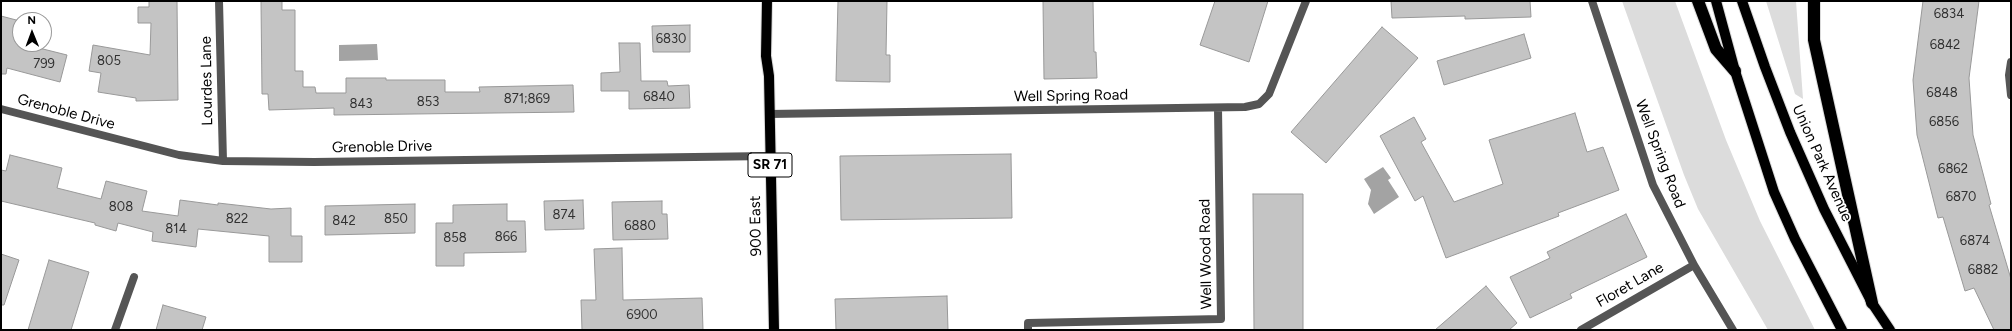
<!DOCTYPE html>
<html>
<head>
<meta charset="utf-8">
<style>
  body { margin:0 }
  #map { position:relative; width:2012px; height:331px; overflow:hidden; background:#fff; font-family:Figtree,sans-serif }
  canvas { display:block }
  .frame { position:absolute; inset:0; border:2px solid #000; pointer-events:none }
  .north { position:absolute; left:12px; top:12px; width:40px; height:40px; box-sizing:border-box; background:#fff; border:1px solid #999; border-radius:50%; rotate:359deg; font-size:11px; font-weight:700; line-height:16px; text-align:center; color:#000 }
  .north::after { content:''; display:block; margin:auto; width:14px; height:18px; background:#000; clip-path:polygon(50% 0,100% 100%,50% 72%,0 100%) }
</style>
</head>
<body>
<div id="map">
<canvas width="2012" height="331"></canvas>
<div class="frame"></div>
<div class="north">N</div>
</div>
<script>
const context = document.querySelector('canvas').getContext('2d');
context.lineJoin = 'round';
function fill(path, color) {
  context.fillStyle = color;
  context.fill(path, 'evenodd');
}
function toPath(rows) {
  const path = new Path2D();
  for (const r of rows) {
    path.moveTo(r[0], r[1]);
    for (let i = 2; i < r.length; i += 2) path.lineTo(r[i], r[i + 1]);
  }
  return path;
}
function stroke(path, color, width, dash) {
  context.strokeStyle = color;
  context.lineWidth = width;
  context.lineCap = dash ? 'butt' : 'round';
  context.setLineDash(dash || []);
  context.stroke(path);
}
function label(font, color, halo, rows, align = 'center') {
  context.font = font + ' Figtree,sans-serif';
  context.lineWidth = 3.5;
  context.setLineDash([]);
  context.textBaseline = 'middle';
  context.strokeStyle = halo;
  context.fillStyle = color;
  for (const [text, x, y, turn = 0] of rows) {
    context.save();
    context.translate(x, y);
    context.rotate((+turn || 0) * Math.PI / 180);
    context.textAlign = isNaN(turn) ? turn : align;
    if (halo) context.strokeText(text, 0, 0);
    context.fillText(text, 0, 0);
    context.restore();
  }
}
fill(toPath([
  [1622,1,1675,1,1726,140,1760,221,1815,330,1768,330,1698,209,1684,175],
  [1766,1,1796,1,1803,99,1795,94]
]), '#dcdcdc');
fill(toPath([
  [377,44,378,60,339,61,339,45],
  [1383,167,1391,178,1388,180,1399,197,1374,214,1368,204,1371,190,1364,179]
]), '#a3a3a3');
const building = toPath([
  [149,1,177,1,178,100,136,101,136,98,98,92,101,73,89,71,93,45,150,55,151,23,138,23,138,7,149,7,149,1],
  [261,1,282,1,282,10,295,10,295,71,303,71,303,87,315,87,316,93,346,93,346,78,386,78,386,80,445,80,445,92,480,92,479,87,573,85,574,112,334,115,334,108,269,110,268,94,262,94,261,1],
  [838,1,887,1,886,55,890,55,890,82,836,81,838,1],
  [1043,1,1093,1,1094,52,1096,52,1097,78,1044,79,1043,1],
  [1215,1,1268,1,1249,62,1200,45,1215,1],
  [1391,1,1530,1,1531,17,1465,19,1465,16,1392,18,1391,1],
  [1923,1,1979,1,1969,78,1973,135,1991,204,1989,205,2011,279,2011,330,1994,330,1974,288,1965,291,1943,217,1938,218,1917,135,1913,80,1923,1],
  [1,16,20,21,15,42,67,55,60,82,7,68,6,74,1,74,1,16],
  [690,25,690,52,653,52,652,26,690,25],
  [1382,27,1418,58,1326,163,1291,132,1382,27],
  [1524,34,1531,58,1444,85,1437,61,1524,34],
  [619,43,640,43,641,81,667,81,668,86,689,85,690,108,629,109,629,91,601,91,601,73,620,72,619,43],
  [1575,113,1587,152,1603,147,1619,190,1558,213,1559,216,1446,258,1423,196,1415,201,1380,136,1414,117,1426,139,1421,142,1454,202,1503,184,1489,140,1575,113],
  [1011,154,1012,218,841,220,840,156,1011,154],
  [10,155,62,168,57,188,101,199,106,181,147,191,142,211,178,216,180,200,218,205,218,203,271,209,291,208,291,236,302,236,302,262,269,262,269,236,198,229,196,247,152,241,153,232,118,223,116,231,95,225,95,223,1,201,1,170,6,171,10,155],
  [1253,194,1303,194,1303,330,1254,330,1253,194],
  [583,200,584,229,545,230,544,201,583,200],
  [662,201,662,214,667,214,668,239,613,240,612,202,662,201],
  [415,204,415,233,325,235,325,206,415,204],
  [507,204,507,221,525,221,526,252,464,253,464,266,436,266,436,223,453,223,453,205,507,204],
  [1626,214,1647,257,1570,294,1572,298,1530,318,1510,277,1550,258,1547,252,1626,214],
  [622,248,623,300,702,298,703,330,582,330,581,300,596,300,594,249,622,248],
  [1,254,19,260,4,305,1,305,1,254],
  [49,260,89,272,71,330,28,330,49,260],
  [1486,286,1517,323,1509,330,1435,330,1486,286],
  [947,296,948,330,836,330,835,299,947,296],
  [163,305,206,317,202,330,156,330,163,305]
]);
fill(building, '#c4c4c4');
stroke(building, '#999', 1);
const primary = toPath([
  [767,1,766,56,769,76,774,330],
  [1716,1,1735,71,1774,192,1795,239,1842,330],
  [1742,1,1765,67,1790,132,1824,209,1872,303,1890,330]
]);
const motorway = toPath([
  [1698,1,1716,49,1735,71],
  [1814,1,1814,40,1872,303]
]);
stroke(primary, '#dbdbdb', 12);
stroke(motorway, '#dbdbdb', 14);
stroke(toPath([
  [219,1,223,161],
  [1592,1,1653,185,1694,265,1733,330],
  [2011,62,2009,75,2011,95],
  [1,109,179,155,223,161,314,162,770,156],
  [769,114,1245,107,1259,104,1269,94,1306,1],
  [115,330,134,277],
  [1028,330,1028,323,1221,319,1218,108],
  [1581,330,1694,265]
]), '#555', 8);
stroke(primary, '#000', 10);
stroke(motorway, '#000', 12);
label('13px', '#313131', null, [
  ["6834",1949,14],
  ["6830",671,39],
  ["6842",1945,45],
  ["805",109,61],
  ["799",44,64],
  ["6848",1942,93],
  ["6840",659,97],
  ["871;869",527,99],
  ["853",428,102],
  ["843",361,104],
  ["6856",1944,122],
  ["6862",1953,169],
  ["6870",1961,197],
  ["808",121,207],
  ["874",564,215],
  ["822",237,219],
  ["850",396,219],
  ["842",344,221],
  ["6880",640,226],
  ["814",176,229],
  ["866",506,237],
  ["858",455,238],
  ["6874",1975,241],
  ["6882",1983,270],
  ["6900",642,315]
]);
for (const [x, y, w] of [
  [770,165,44]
]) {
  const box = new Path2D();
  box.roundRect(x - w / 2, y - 12, w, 24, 3);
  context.fillStyle = '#fff';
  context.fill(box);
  stroke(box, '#000', 1);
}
label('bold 14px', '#000', null, [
  ["SR 71",770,165]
]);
label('15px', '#000', '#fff', [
  ["Lourdes Lane",207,81,-91],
  ["Well Spring Road",1071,96,-1],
  ["Grenoble Drive",66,112,15],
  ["Grenoble Drive",382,147,-1],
  ["Well Spring Road",1660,154,69],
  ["Union Park Avenue",1822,163,66],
  ["900 East",756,226,-91],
  ["Well Wood Road",1206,254,-91],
  ["Floret Lane",1630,285,-30]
]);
</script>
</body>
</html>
